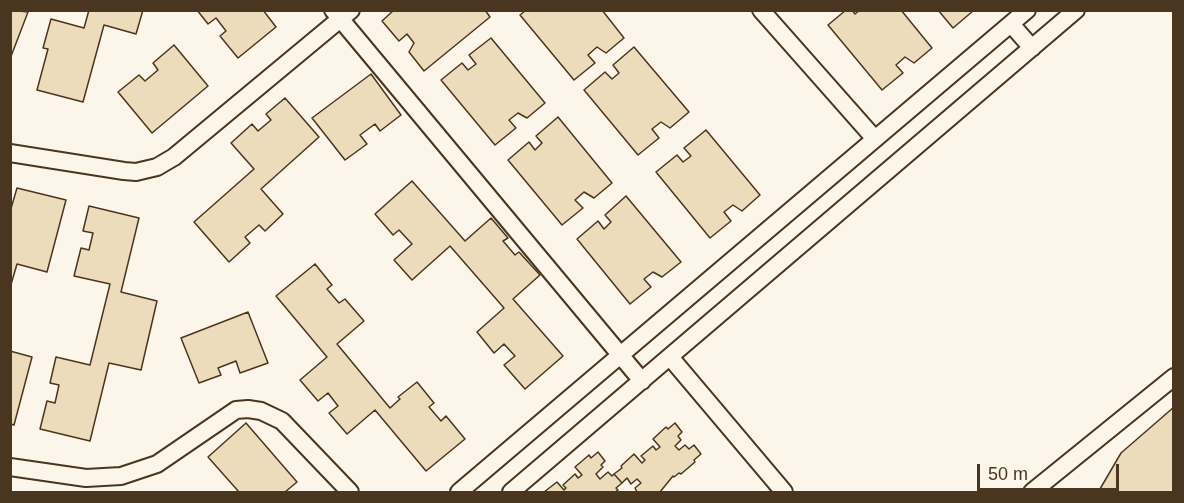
<!DOCTYPE html>
<html>
<head>
<meta charset="utf-8">
<style>
  body { margin:0 }
  #map { position:relative; width:1184px; height:503px; overflow:hidden; background:#fbf6e9; font-family:Arial,sans-serif }
  canvas { display:block }
  .frame { position:absolute; inset:0; border:12px solid #4a3520; pointer-events:none }
  .scale { position:absolute; left:977px; top:464px; width:142px; height:27px; box-sizing:border-box; border:3px solid #4a3520; border-top:0; padding-left:8px; font-size:18px; line-height:21px; white-space:nowrap; color:#4a3520; -webkit-text-stroke:4px #fbf6e9; paint-order:stroke }
</style>
</head>
<body>
<div id="map">
<canvas width="1184" height="503"></canvas>
<div class="frame"></div>
<div class="scale">50 m</div>
</div>
<script>
const context = document.querySelector('canvas').getContext('2d');
context.lineJoin = 'round';
function fill(path, color) {
  context.fillStyle = color;
  context.fill(path, 'evenodd');
}
function toPath(rows) {
  const path = new Path2D();
  for (const r of rows) {
    path.moveTo(r[0], r[1]);
    for (let i = 2; i < r.length; i += 2) path.lineTo(r[i], r[i + 1]);
  }
  return path;
}
function stroke(path, color, width, dash) {
  context.strokeStyle = color;
  context.lineWidth = width;
  context.lineCap = dash ? 'butt' : 'round';
  context.setLineDash(dash || []);
  context.stroke(path);
}
const building = toPath([
  [10,10,28,12,10,59,10,10],
  [89,10,143,10,136,34,104,25,83,102,37,90,48,49,43,48,51,19,84,28,89,10],
  [197,10,263,10,276,27,238,58,220,36,226,31,216,18,208,24,197,10],
  [394,10,485,10,490,17,424,71,409,52,414,43,407,34,399,41,382,21,394,10],
  [526,10,602,10,624,38,606,53,597,47,588,55,595,63,574,80,520,15,526,10],
  [846,10,852,10,855,14,860,10,901,10,932,48,914,63,905,57,896,65,903,73,882,90,828,25,846,10],
  [938,10,973,10,973,11,953,28,938,10],
  [491,38,545,103,527,118,518,113,509,120,516,128,495,145,441,80,462,63,468,70,476,64,469,55,491,38],
  [174,45,208,86,152,133,118,92,139,75,145,81,158,70,153,63,174,45],
  [634,47,689,112,670,128,661,122,652,129,659,138,638,155,584,90,605,72,612,79,619,73,613,65,634,47],
  [371,74,401,115,380,131,375,124,360,135,367,144,345,160,312,118,371,74],
  [285,98,319,137,261,189,283,214,265,231,259,225,245,237,250,243,229,262,194,222,254,169,231,143,252,124,258,131,271,120,266,114,285,98],
  [558,117,612,183,594,198,584,192,575,200,583,208,562,225,508,160,529,142,535,150,542,143,536,136,558,117],
  [706,130,760,195,742,211,733,205,724,212,731,221,710,238,656,172,677,155,683,162,691,156,684,148,706,130],
  [412,181,465,241,491,218,508,238,503,241,515,255,519,252,540,275,513,299,563,356,525,389,504,365,515,356,504,344,494,353,477,332,504,308,450,246,412,280,394,260,412,244,399,230,393,235,375,214,412,181],
  [17,188,66,200,47,272,17,264,10,288,10,212,17,188],
  [626,196,681,262,662,277,653,272,644,279,651,287,630,304,577,239,598,221,604,229,611,222,605,215,626,196],
  [89,206,139,218,121,292,157,301,141,370,109,363,90,441,40,429,47,401,55,403,59,385,50,383,56,357,90,365,110,284,74,276,81,248,89,250,93,233,83,231,89,206],
  [315,264,332,285,327,289,339,303,345,299,364,321,337,344,390,408,400,399,398,397,417,382,434,403,429,407,441,421,446,416,465,439,426,471,375,410,347,434,329,413,338,406,328,393,318,401,300,380,327,357,276,296,315,264],
  [248,312,268,363,240,373,236,361,218,368,221,375,199,383,181,338,248,312],
  [10,351,32,357,14,425,10,424,10,351],
  [1174,407,1174,492,1103,492,1100,489,1121,453,1174,407],
  [246,423,297,482,285,492,239,492,208,457,246,423],
  [675,423,682,432,678,436,681,440,675,446,679,450,685,445,689,449,694,445,701,454,694,460,695,462,681,474,679,473,674,477,673,476,660,492,637,492,635,488,641,483,637,479,631,484,627,478,622,483,614,474,622,468,621,466,634,454,642,463,645,460,641,456,653,446,656,450,660,447,653,439,666,427,668,429,675,423],
  [598,452,605,461,601,465,603,467,596,474,600,479,608,472,612,476,614,474,622,483,616,488,618,490,615,492,544,492,557,482,564,490,566,488,563,485,575,474,578,478,582,475,575,467,589,455,591,458,598,452]
]);
fill(building, '#ecdcbc');
stroke(building, '#4a3520', 1.5);
const street = toPath([
  [333,10,642,381],
  [761,10,875,139],
  [1011,24,1032,48],
  [10,153,124,171,136,172,157,167,174,157,351,10],
  [670,357,784,492],
  [10,467,86,478,121,476,157,464,236,410,248,409,261,411,282,421,350,492],
  [459,492,1027,10],
  [511,492,1076,10],
  [1032,492,1174,377]
]);
stroke(street, '#4a3520', 20);
stroke(street, '#fbf6e9', 16);
</script>
</body>
</html>
